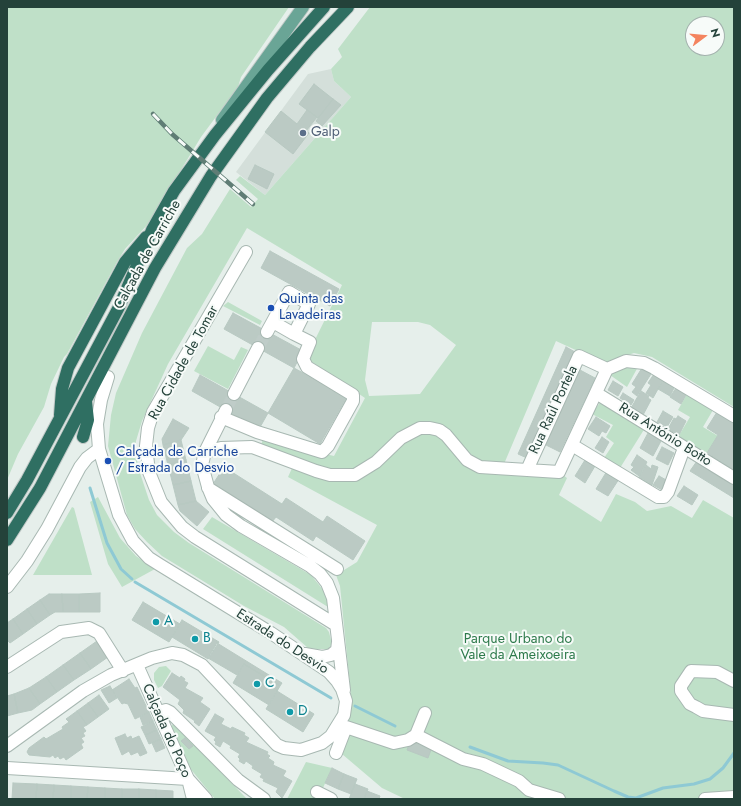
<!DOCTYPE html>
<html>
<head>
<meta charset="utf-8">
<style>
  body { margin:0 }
  #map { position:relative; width:741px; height:806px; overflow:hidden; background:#e6efeb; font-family:Jost,sans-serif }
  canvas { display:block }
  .frame { position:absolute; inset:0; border:8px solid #24423a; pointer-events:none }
  .north { position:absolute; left:685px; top:16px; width:40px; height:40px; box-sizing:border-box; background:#f7fbf9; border:1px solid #a3b1ad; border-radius:50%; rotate:74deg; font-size:11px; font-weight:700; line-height:16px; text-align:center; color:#24423a }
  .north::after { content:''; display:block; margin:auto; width:14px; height:18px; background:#f4845f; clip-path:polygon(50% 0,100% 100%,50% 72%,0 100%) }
</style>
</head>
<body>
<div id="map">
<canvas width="741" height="806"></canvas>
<div class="frame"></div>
<div class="north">N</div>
</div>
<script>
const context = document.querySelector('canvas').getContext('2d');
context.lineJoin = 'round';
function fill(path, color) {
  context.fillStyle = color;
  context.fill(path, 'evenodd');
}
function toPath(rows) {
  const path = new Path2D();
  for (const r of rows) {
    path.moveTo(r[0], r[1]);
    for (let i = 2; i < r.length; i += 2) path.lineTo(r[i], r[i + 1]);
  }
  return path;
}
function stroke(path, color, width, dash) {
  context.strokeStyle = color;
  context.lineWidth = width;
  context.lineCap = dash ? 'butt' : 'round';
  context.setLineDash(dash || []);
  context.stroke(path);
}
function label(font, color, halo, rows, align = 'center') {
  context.font = font + ' Jost,sans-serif';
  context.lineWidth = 4;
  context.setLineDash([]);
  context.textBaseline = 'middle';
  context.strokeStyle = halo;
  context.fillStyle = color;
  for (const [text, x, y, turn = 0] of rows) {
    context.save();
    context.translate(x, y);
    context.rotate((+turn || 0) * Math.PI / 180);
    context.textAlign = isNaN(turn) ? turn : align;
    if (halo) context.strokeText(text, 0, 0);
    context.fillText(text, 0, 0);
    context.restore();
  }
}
fill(toPath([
  [331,69,334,81,351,97,265,195,236,172,308,74]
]), '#d4dfda');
fill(toPath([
  [7,7,289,7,241,77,238,87,201,137,148,224,125,249,117,262,67,354,64,357,51,384,44,407,18,454,7,480],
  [370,7,734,7,734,407,652,357,634,353,604,363,556,341,504,464,479,462,447,431,433,425,372,461,348,471,319,467,261,445,263,439,334,456,365,398,306,358,342,285,247,228,168,364,142,421,136,441,136,452,138,467,149,500,157,515,174,532,189,543,326,628,329,632,332,644,328,649,317,649,308,648,284,627,244,606,162,556,147,542,135,529,127,515,108,446,111,415,116,393,142,333,187,248,202,234,230,189,251,207,258,199,236,180,240,176,265,195,351,97,334,81,331,69,342,57,338,49],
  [693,24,717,24,717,48,693,48],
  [372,322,418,322,430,325,456,345,420,394,369,396,365,380],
  [228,302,262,321,260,325,223,306],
  [208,346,234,360,241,347,248,350,228,389,194,371],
  [639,365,627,387,610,375,623,366],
  [687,394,713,410,703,427,718,436,706,455,678,437,690,417,678,410],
  [601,401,645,428,620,468,604,458,614,443,606,437,613,425,592,414],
  [430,428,467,460,559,472,567,478,559,495,601,522,616,494,635,502,647,511,671,506,692,518,703,500,734,518,734,799,405,799,382,788,342,754,340,744,352,705,340,586,336,575,357,562,377,525,288,477,293,466,357,479,401,442],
  [98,497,120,538,136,556,155,569,122,587,108,564,90,502],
  [72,507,74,508,92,575,33,575],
  [212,517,311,575,324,591,329,602,328,607,203,529],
  [166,666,171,671,162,686,158,688,154,680,154,673,159,667],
  [173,724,175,725,247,799,215,799,189,767,171,727],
  [306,762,332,768,318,799,287,799]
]), '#bfe0c8');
stroke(toPath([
  [90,488,107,543,121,569,132,579],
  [135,582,331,698],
  [355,706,395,726],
  [470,747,508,761,543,763,558,765,614,791,628,797,636,798,663,788,694,784,710,779,723,768,734,753]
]), '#8ec9d4', 3);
const building = toPath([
  [314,84,333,99,318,118,299,104,314,84],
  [333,99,341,105,322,126,316,121,333,99],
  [307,110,317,117,306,131,309,133,293,154,265,132,281,111,297,124,307,110],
  [255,165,274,174,267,189,248,179,255,165],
  [270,251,339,289,330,306,261,268,270,251],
  [233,313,303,351,294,368,224,329,233,313],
  [566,347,575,352,527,458,518,454,566,347],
  [294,368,347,397,320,444,268,413,294,368],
  [642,368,651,374,637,396,632,392,636,387,632,384,642,368],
  [580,370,595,378,560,452,544,444,580,370],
  [654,374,663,380,653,398,646,393,651,385,648,383,654,374],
  [200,375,268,413,259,429,192,391,200,375],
  [613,381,623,387,618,396,608,390,613,381],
  [663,381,674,388,670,396,658,389,663,381],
  [676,388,686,395,681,404,670,397,676,388],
  [641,391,649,396,648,398,651,400,643,415,631,408,641,391],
  [623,393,634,400,631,405,620,398,623,393],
  [663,411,673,417,667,427,657,422,663,411],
  [717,412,734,422,734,470,707,453,718,435,707,428,717,412],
  [678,416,686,421,679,435,668,429,674,418,676,419,678,416],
  [596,417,610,426,606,433,602,431,599,436,588,429,596,417],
  [173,419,189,428,181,440,163,445,162,439,173,419],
  [648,433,661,441,653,456,640,448,648,433],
  [602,437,609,442,603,453,595,448,602,437],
  [181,440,186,460,168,465,163,445,181,440],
  [662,447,674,453,668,465,656,459,662,447],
  [637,455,647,462,639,476,631,470,634,467,631,465,637,455],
  [186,460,191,481,173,485,168,465,186,460],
  [585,460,595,466,585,483,575,476,585,460],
  [697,461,734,484,734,498,690,471,697,461],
  [646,465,651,469,652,465,658,467,652,485,639,477,646,465],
  [224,467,282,504,286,498,323,522,327,516,365,541,353,560,316,536,313,541,276,517,272,522,213,484,224,467],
  [607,471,619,479,608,496,596,489,607,471],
  [659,476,668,481,664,491,653,485,659,476],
  [191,481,196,501,178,505,173,485,191,481],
  [684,486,698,495,692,505,677,496,684,486],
  [196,501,209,512,197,526,180,511,178,505,196,501],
  [100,593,100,612,79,612,79,594,100,593],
  [49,594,62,594,63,612,55,612,50,615,40,600,49,594],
  [62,594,79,594,79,612,63,612,62,594],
  [40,600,50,615,37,624,27,609,40,600],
  [143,602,180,624,169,642,132,620,143,602],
  [27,609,37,624,23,634,13,619,27,609],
  [13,619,23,634,10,643,7,640,7,623,13,619],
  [182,620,219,642,208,659,172,637,182,620],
  [97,641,108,657,91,669,80,653,97,641],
  [217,643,282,683,280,686,244,664,237,675,208,658,217,643],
  [80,653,91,669,74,680,63,665,80,653],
  [244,664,280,686,269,705,233,683,244,664],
  [63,665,74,680,57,692,46,677,63,665],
  [172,673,180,678,181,676,185,679,184,681,188,683,185,688,203,698,200,702,210,709,199,726,194,722,195,721,183,713,184,710,178,704,180,700,163,687,172,673],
  [46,677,57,692,40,704,29,688,46,677],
  [129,679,135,688,137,687,149,712,135,719,128,704,124,703,122,704,112,690,129,679],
  [110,686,117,698,109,703,101,690,110,686],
  [29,688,40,704,32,710,18,713,14,694,29,688],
  [277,691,314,714,303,732,266,709,277,691],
  [14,694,18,713,7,716,7,696,14,694],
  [99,695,109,709,98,717,88,703,99,695],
  [88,703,98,717,87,725,77,711,88,703],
  [77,711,87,725,83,727,86,731,83,733,85,736,81,738,84,742,81,744,83,748,66,760,64,757,60,759,58,756,55,758,53,755,50,757,29,755,27,752,29,748,44,737,46,739,63,729,62,727,69,722,66,719,77,711],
  [149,712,153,721,143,725,140,717,149,712],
  [215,714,224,719,221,724,231,729,232,727,245,733,244,735,249,738,246,742,268,752,267,754,270,756,268,758,274,762,273,765,286,771,283,776,292,781,282,798,276,792,278,788,263,781,264,779,260,777,262,774,252,768,253,766,246,761,244,764,239,761,240,759,238,757,240,754,230,748,231,746,223,741,220,747,215,744,216,742,214,740,216,737,205,731,215,714],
  [153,721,157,730,145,735,141,727,153,721],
  [157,730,161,739,149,744,145,735,157,730],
  [125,734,127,738,131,736,132,739,139,736,147,753,140,756,138,752,131,755,129,751,122,755,115,738,125,734],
  [185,738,193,746,189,749,181,741,185,738],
  [161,739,165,748,156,752,152,743,161,739],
  [411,739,432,747,428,758,407,750,411,739],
  [332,768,344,774,338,789,325,783,332,768],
  [344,774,357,779,351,794,338,789,344,774],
  [13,783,37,784,36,799,12,799,13,783],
  [37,784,54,785,53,799,36,799,37,784],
  [355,784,368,789,364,799,349,799,355,784],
  [54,785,71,786,71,799,53,799,54,785],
  [71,786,88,787,87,799,71,799,71,786],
  [88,787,105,788,105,799,87,799,88,787],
  [105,788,122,789,122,799,105,799,105,788],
  [122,789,139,789,139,799,122,799,122,789],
  [139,789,156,790,156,799,139,799,139,789],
  [156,790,173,791,173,799,156,799,156,790],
  [367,791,380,796,379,799,364,799,367,791]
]);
fill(building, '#bbcac4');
stroke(building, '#b8c9c2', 1);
stroke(toPath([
  [258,348,267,332],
  [226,410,234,394]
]), '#bfccc8', 12, [12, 6]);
const minor = toPath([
  [246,252,153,412,148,428,146,446,149,472,161,502,182,527,195,537,336,625],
  [267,332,289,292,309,304,294,334,273,322],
  [596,393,734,478],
  [234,394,258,348],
  [226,410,205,452,202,465,208,487,213,499,226,515,241,526,310,566,320,574,327,583,333,598,344,690],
  [221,417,257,432,322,452,328,446,353,401,353,395,307,367,303,359,310,342,294,334],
  [572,445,658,497,664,497,668,492,684,448],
  [205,452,221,448,252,447,316,471,330,475,355,475,376,462,401,438,420,428,430,428,439,430,446,435,467,460,480,467,559,472,607,369,626,361,644,363,654,368,734,416],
  [527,470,579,356,607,369],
  [208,488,337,569],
  [7,587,27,561,47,529,80,467,87,458,99,449],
  [305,654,322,657,331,655,337,650,338,642],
  [137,665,188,779,193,799],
  [7,667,61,632,89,628,99,633,123,671],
  [734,681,717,672,691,671,681,686,681,691,690,704,696,707,703,711,734,715],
  [159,712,166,710,170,712,238,780,264,799],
  [416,735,425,713],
  [7,746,83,691,111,675,152,658,172,653,183,655,202,665,277,745,284,748,301,750,322,743,331,736,344,715,346,701,342,689,337,681,329,672,271,633,160,565,149,558,133,541,119,515,99,449,97,424,101,400,108,377],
  [336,753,346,727,394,743,408,740,416,735,463,759,483,764,519,781,529,790,559,799],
  [7,768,188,779,206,799],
  [317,792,331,799],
  [705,799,734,797]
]);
const major = toPath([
  [222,120,303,7]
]);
const highway = toPath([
  [60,415,62,389,68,368,125,262,146,237],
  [83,437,88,420,86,402],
  [7,513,27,480,119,307,152,230,174,191,215,135,268,70,324,7],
  [7,540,40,488,155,268,211,176,267,98,310,47,348,7]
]);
stroke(minor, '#a8b8b2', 14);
stroke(major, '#c2cac8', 14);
stroke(highway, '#c2cac8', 14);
stroke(minor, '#fff', 12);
stroke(major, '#6aa596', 12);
stroke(highway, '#2f6f62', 12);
const rail = toPath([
  [153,114,172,134,253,204]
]);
stroke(rail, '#5f7d75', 4.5);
stroke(rail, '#f7fbf9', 3, [9]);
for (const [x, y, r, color] of [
  [303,133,4,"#5c6f8a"],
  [271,308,4,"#1a4fb4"],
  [108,461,4,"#1a4fb4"],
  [156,622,4,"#0f9aa8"],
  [195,639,4,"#0f9aa8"],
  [257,684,4,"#0f9aa8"],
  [290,712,4,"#0f9aa8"]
]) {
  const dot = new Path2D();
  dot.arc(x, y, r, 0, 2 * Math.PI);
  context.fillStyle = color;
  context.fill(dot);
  stroke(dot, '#f7fbf9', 1.5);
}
label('14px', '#4e5e75', '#f7fbf9', [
  ["Galp",311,133]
], 'left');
label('14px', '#24423a', '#f7fbf9', [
  ["Calçada de Carriche",148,255,-61],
  ["Rua Cidade de Tomar",184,363,-61],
  ["Rua Raúl Portela",554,410,-65],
  ["Rua António Botto",665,435,32],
  ["Estrada do Desvio",282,642,33],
  ["Calçada do Poço",166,731,66]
]);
label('14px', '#164399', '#f7fbf9', [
  ["Quinta das",279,300],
  ["Lavadeiras",279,316],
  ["Calçada de Carriche",116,453],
  ["/ Estrada do Desvio",116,469]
], 'left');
label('14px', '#0d838f', '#f7fbf9', [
  ["A",164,622],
  ["B",203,639],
  ["C",265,684],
  ["D",298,712]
], 'left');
label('14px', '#2d7a4b', '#f7fbf9', [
  ["Parque Urbano do",518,640],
  ["Vale da Ameixoeira",518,656]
]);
</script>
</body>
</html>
